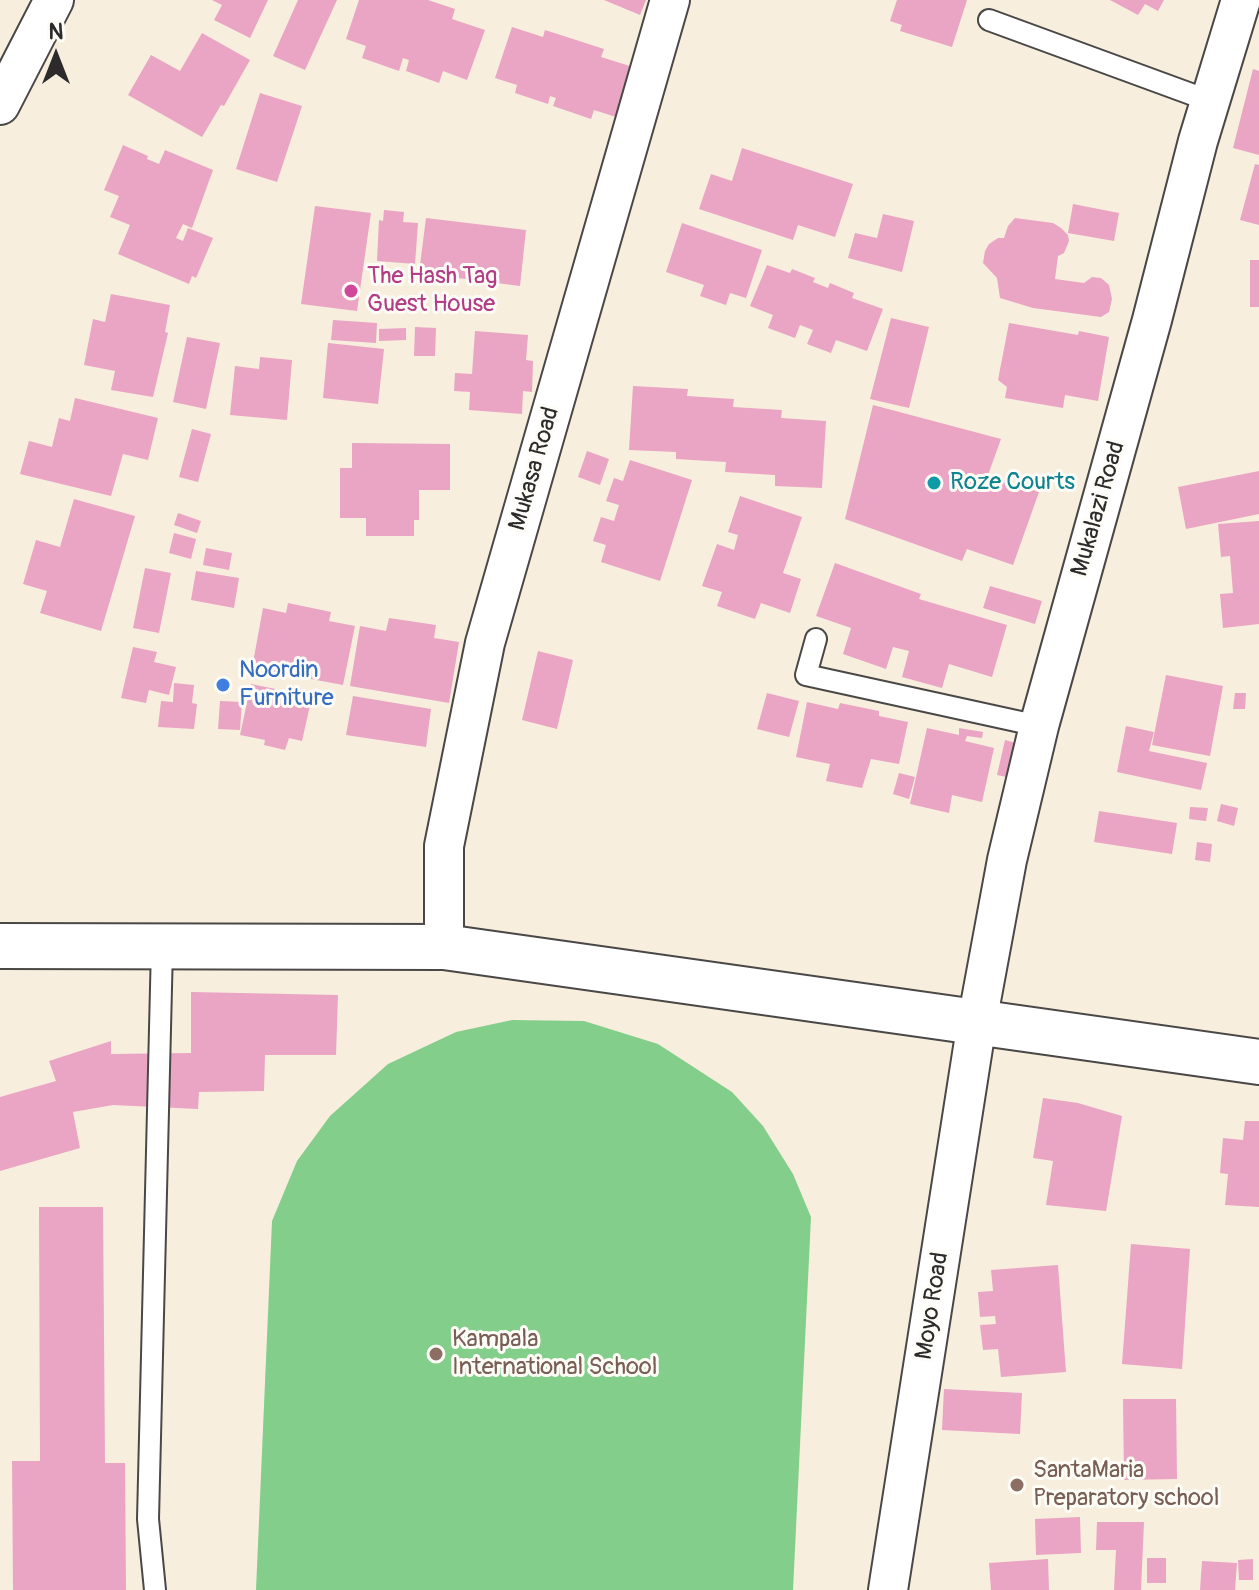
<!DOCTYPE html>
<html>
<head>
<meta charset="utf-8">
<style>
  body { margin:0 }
  #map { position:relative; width:1259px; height:1590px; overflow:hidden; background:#f8eede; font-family:Pangolin,sans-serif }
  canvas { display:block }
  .north { position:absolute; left:16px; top:16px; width:80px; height:80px; -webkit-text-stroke:6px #fdfcf7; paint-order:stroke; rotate:0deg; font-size:22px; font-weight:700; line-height:32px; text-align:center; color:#2b2b2b }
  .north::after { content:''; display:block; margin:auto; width:28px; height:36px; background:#2b2b2b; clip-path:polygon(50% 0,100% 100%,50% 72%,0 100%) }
</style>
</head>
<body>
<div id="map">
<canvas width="1259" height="1590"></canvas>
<div class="north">N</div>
</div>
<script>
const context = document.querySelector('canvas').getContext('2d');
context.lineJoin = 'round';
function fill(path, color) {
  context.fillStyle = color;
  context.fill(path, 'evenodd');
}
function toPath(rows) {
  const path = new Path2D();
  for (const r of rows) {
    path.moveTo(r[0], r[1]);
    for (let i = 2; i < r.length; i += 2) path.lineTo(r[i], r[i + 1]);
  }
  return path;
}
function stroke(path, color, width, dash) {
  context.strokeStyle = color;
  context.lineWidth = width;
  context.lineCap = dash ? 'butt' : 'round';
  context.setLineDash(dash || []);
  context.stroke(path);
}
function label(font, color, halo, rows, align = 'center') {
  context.font = font + ' Pangolin,sans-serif';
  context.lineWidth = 6;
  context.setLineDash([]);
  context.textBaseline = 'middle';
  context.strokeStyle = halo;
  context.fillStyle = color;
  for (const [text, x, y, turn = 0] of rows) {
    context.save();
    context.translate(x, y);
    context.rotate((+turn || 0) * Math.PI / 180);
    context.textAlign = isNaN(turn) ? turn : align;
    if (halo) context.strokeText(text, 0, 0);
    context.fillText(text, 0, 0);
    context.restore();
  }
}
fill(toPath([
  [512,1020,584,1021,658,1044,732,1092,763,1126,793,1174,811,1217,793,1590,256,1590,272,1221,297,1161,330,1116,388,1064,456,1032]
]), '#84ce8b');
fill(toPath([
  [212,0,268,0,250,38,214,20,222,5],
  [298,0,337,0,305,70,273,56],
  [359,0,428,0,455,9,452,19,485,30,467,80,443,71,439,83,406,71,409,60,403,58,399,71,362,58,366,46,346,39],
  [604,0,646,0,640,15],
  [897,0,967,0,952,47,900,31,902,25,890,21],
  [1110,0,1164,0,1158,11,1145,4,1138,15],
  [512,27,543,37,545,30,604,49,601,57,633,67,616,117,594,110,591,119,553,106,556,98,550,96,548,104,515,93,517,85,495,78],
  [202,33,250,60,224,106,221,105,202,137,128,95,151,55,180,71],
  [1253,69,1259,71,1259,155,1233,148],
  [260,93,302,106,277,182,236,169],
  [123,145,148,156,147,159,159,164,165,150,213,170,192,228,183,224,176,238,183,241,188,228,213,238,196,278,192,276,189,284,118,254,130,225,110,217,119,196,104,190],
  [742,148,853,184,835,237,798,225,793,240,699,209,711,174,732,181],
  [1255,164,1259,165,1259,225,1240,220],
  [1073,204,1119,213,1114,241,1068,233],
  [315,206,371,213,357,311,301,304],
  [384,210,404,212,403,222,418,223,415,264,377,261,379,220,383,221],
  [883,214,914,221,902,272,848,258,855,233,877,238],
  [426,218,526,230,520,286,419,273],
  [1015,218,1053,223,1061,228,1068,235,1069,241,1064,253,1058,256,1055,279,1084,283,1092,277,1101,278,1109,285,1112,299,1109,312,1101,317,1033,308,1000,298,997,278,983,263,985,251,989,244,998,238,1004,238,1008,226],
  [682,223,762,250,746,298,730,293,726,305,700,296,704,285,666,272],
  [1250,260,1259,260,1259,307,1250,307],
  [767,265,790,273,792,269,815,278,813,282,828,288,830,283,854,293,852,298,883,309,867,351,836,340,831,353,807,344,813,330,800,325,795,338,768,328,773,315,750,306],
  [111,294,170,305,165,332,168,333,153,397,111,390,115,371,84,365,93,319,105,322],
  [891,318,929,327,909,408,870,399],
  [333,320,377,323,376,343,331,340],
  [1009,323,1078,335,1079,331,1109,337,1098,401,1065,395,1063,408,1005,398,1007,387,998,380],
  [415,327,436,328,435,356,414,356],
  [406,328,406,340,379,341,379,329],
  [475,331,528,335,526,360,533,361,532,392,523,391,522,414,469,410,470,392,454,391,455,373,472,374],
  [187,337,220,343,206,409,173,402],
  [328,343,384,349,378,404,323,398],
  [260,357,292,360,287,420,230,415,235,366,259,369],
  [633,386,688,389,687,396,734,399,733,407,782,410,781,418,826,421,822,488,775,486,775,475,725,472,726,462,676,459,676,452,629,450],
  [75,398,158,418,148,460,123,454,111,496,20,474,29,441,52,447,59,418,70,421],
  [873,405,1001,439,988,475,1039,492,1013,565,967,549,962,561,845,519],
  [192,429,211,434,198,482,179,477],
  [352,443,450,444,450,490,419,490,419,520,414,520,414,536,366,536,366,518,340,518,340,468,352,468],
  [587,451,609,459,600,485,578,477],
  [630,460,692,480,660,581,601,562,606,545,593,541,601,517,614,521,619,505,606,501,614,478,623,481],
  [1259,471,1259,514,1186,529,1178,487],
  [740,496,802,517,783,573,801,579,790,613,761,603,755,619,717,606,722,592,702,586,717,544,734,550,738,535,728,532],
  [74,499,135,516,101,631,40,613,47,591,23,584,36,540,60,547],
  [178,513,201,521,197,533,174,525],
  [1259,521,1259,624,1223,628,1220,594,1233,593,1230,556,1221,557,1218,524],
  [174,533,196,539,191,559,169,553],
  [206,548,232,553,229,570,203,565],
  [835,563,921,594,919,599,1007,625,992,677,949,664,942,688,902,677,909,651,893,647,886,669,843,654,851,628,816,616],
  [145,568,171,573,159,633,133,628],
  [196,571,239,578,234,608,191,600],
  [990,586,1042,601,1035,624,983,608],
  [288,603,331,612,329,621,355,626,343,685,252,668,263,608,286,613],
  [389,618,436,625,434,638,459,642,449,703,350,686,360,626,386,631],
  [133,647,157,652,154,662,176,667,169,695,149,690,146,703,121,698],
  [538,651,573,660,557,729,522,720],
  [1166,675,1223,686,1210,756,1152,745],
  [174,683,194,685,192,703,197,704,194,729,158,727,161,701,173,702],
  [251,684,290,692,291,687,313,692,302,741,289,738,285,750,264,745,265,740,240,735],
  [767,693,799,701,789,737,757,729],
  [1235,693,1246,693,1245,709,1233,709],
  [353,696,431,709,426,747,346,735],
  [220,701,242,702,240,730,218,729],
  [807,702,838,709,840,703,879,711,879,716,908,722,899,764,871,759,862,788,826,781,830,764,796,757],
  [1126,726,1154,732,1149,751,1207,763,1201,790,1117,772],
  [927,728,959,735,959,728,983,732,982,738,967,736,965,741,994,748,982,802,952,795,949,813,910,804],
  [1005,740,1031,747,1025,781,997,775],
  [899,773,915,777,909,799,893,794],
  [1221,804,1238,808,1234,826,1217,821],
  [1190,807,1208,808,1206,821,1189,819],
  [1099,811,1177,823,1172,854,1094,842],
  [1197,842,1212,844,1210,862,1195,860],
  [191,992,338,995,336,1055,265,1055,264,1091,199,1092,198,1109,113,1105,73,1112,80,1148,0,1171,0,1097,56,1081,49,1061,111,1041,111,1054,191,1053],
  [1043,1098,1078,1103,1122,1116,1106,1211,1046,1205,1053,1161,1033,1158],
  [1245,1121,1259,1121,1259,1207,1225,1205,1228,1174,1220,1173,1223,1138,1243,1140],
  [39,1207,103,1207,105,1463,125,1463,126,1590,13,1590,12,1461,40,1461],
  [1131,1244,1190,1249,1182,1369,1122,1364],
  [1058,1265,1066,1372,1001,1377,998,1349,983,1350,980,1325,996,1324,995,1316,980,1317,978,1292,993,1291,991,1270],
  [944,1389,1022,1393,1020,1434,942,1430],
  [1123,1399,1176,1399,1177,1479,1124,1480],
  [1080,1517,1081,1553,1036,1555,1035,1519],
  [1097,1522,1144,1522,1141,1590,1114,1590,1116,1550,1096,1550],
  [1147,1558,1166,1558,1166,1583,1147,1583],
  [1048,1559,1049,1590,991,1590,989,1563],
  [1253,1559,1253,1580,1239,1580,1238,1560],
  [1202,1561,1237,1563,1235,1590,1200,1590]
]), '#e9a5c3');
const lane = toPath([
  [989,20,1210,101],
  [816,639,806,675,1039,726],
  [155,1590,148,1519,162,947]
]);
const street = toPath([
  [0,105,54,0],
  [444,947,444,846,485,643,670,0],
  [888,1590,977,1022,1007,860,1039,726,1152,320,1198,141,1241,0]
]);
const primary = toPath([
  [0,946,444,947,1259,1062]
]);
stroke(lane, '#4a4846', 24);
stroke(street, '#4a4846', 42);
stroke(primary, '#4a4846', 48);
stroke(lane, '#fff', 20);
stroke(street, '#fff', 38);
stroke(primary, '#fff', 44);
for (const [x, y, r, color] of [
  [351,291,8,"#d1479c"],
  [934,483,8,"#0f9aa8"],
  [223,685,8,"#3f7fe0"],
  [436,1354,8,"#8d6e63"],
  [1017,1485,8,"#8d6e63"]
]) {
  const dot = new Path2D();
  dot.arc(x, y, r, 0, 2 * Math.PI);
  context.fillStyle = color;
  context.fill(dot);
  stroke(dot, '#fdfcf7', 3);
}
label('24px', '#b23c85', '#fdfcf7', [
  ["The Hash Tag",367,277],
  ["Guest House",367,305]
], 'left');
label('24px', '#2b2b2b', '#fdfcf7', [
  ["Mukasa Road",535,469,-74],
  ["Mukalazi Road",1099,509,-74],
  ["Moyo Road",933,1306,-81]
]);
label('24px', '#0d838f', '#fdfcf7', [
  ["Roze Courts",950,483]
], 'left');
label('24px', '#366cbe', '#fdfcf7', [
  ["Noordin",239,671],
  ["Furniture",239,699]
], 'left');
label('24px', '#785e54', '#fdfcf7', [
  ["Kampala",452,1340],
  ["International School",452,1368],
  ["SantaMaria",1033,1471],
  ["Preparatory school",1033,1499]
], 'left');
</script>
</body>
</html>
